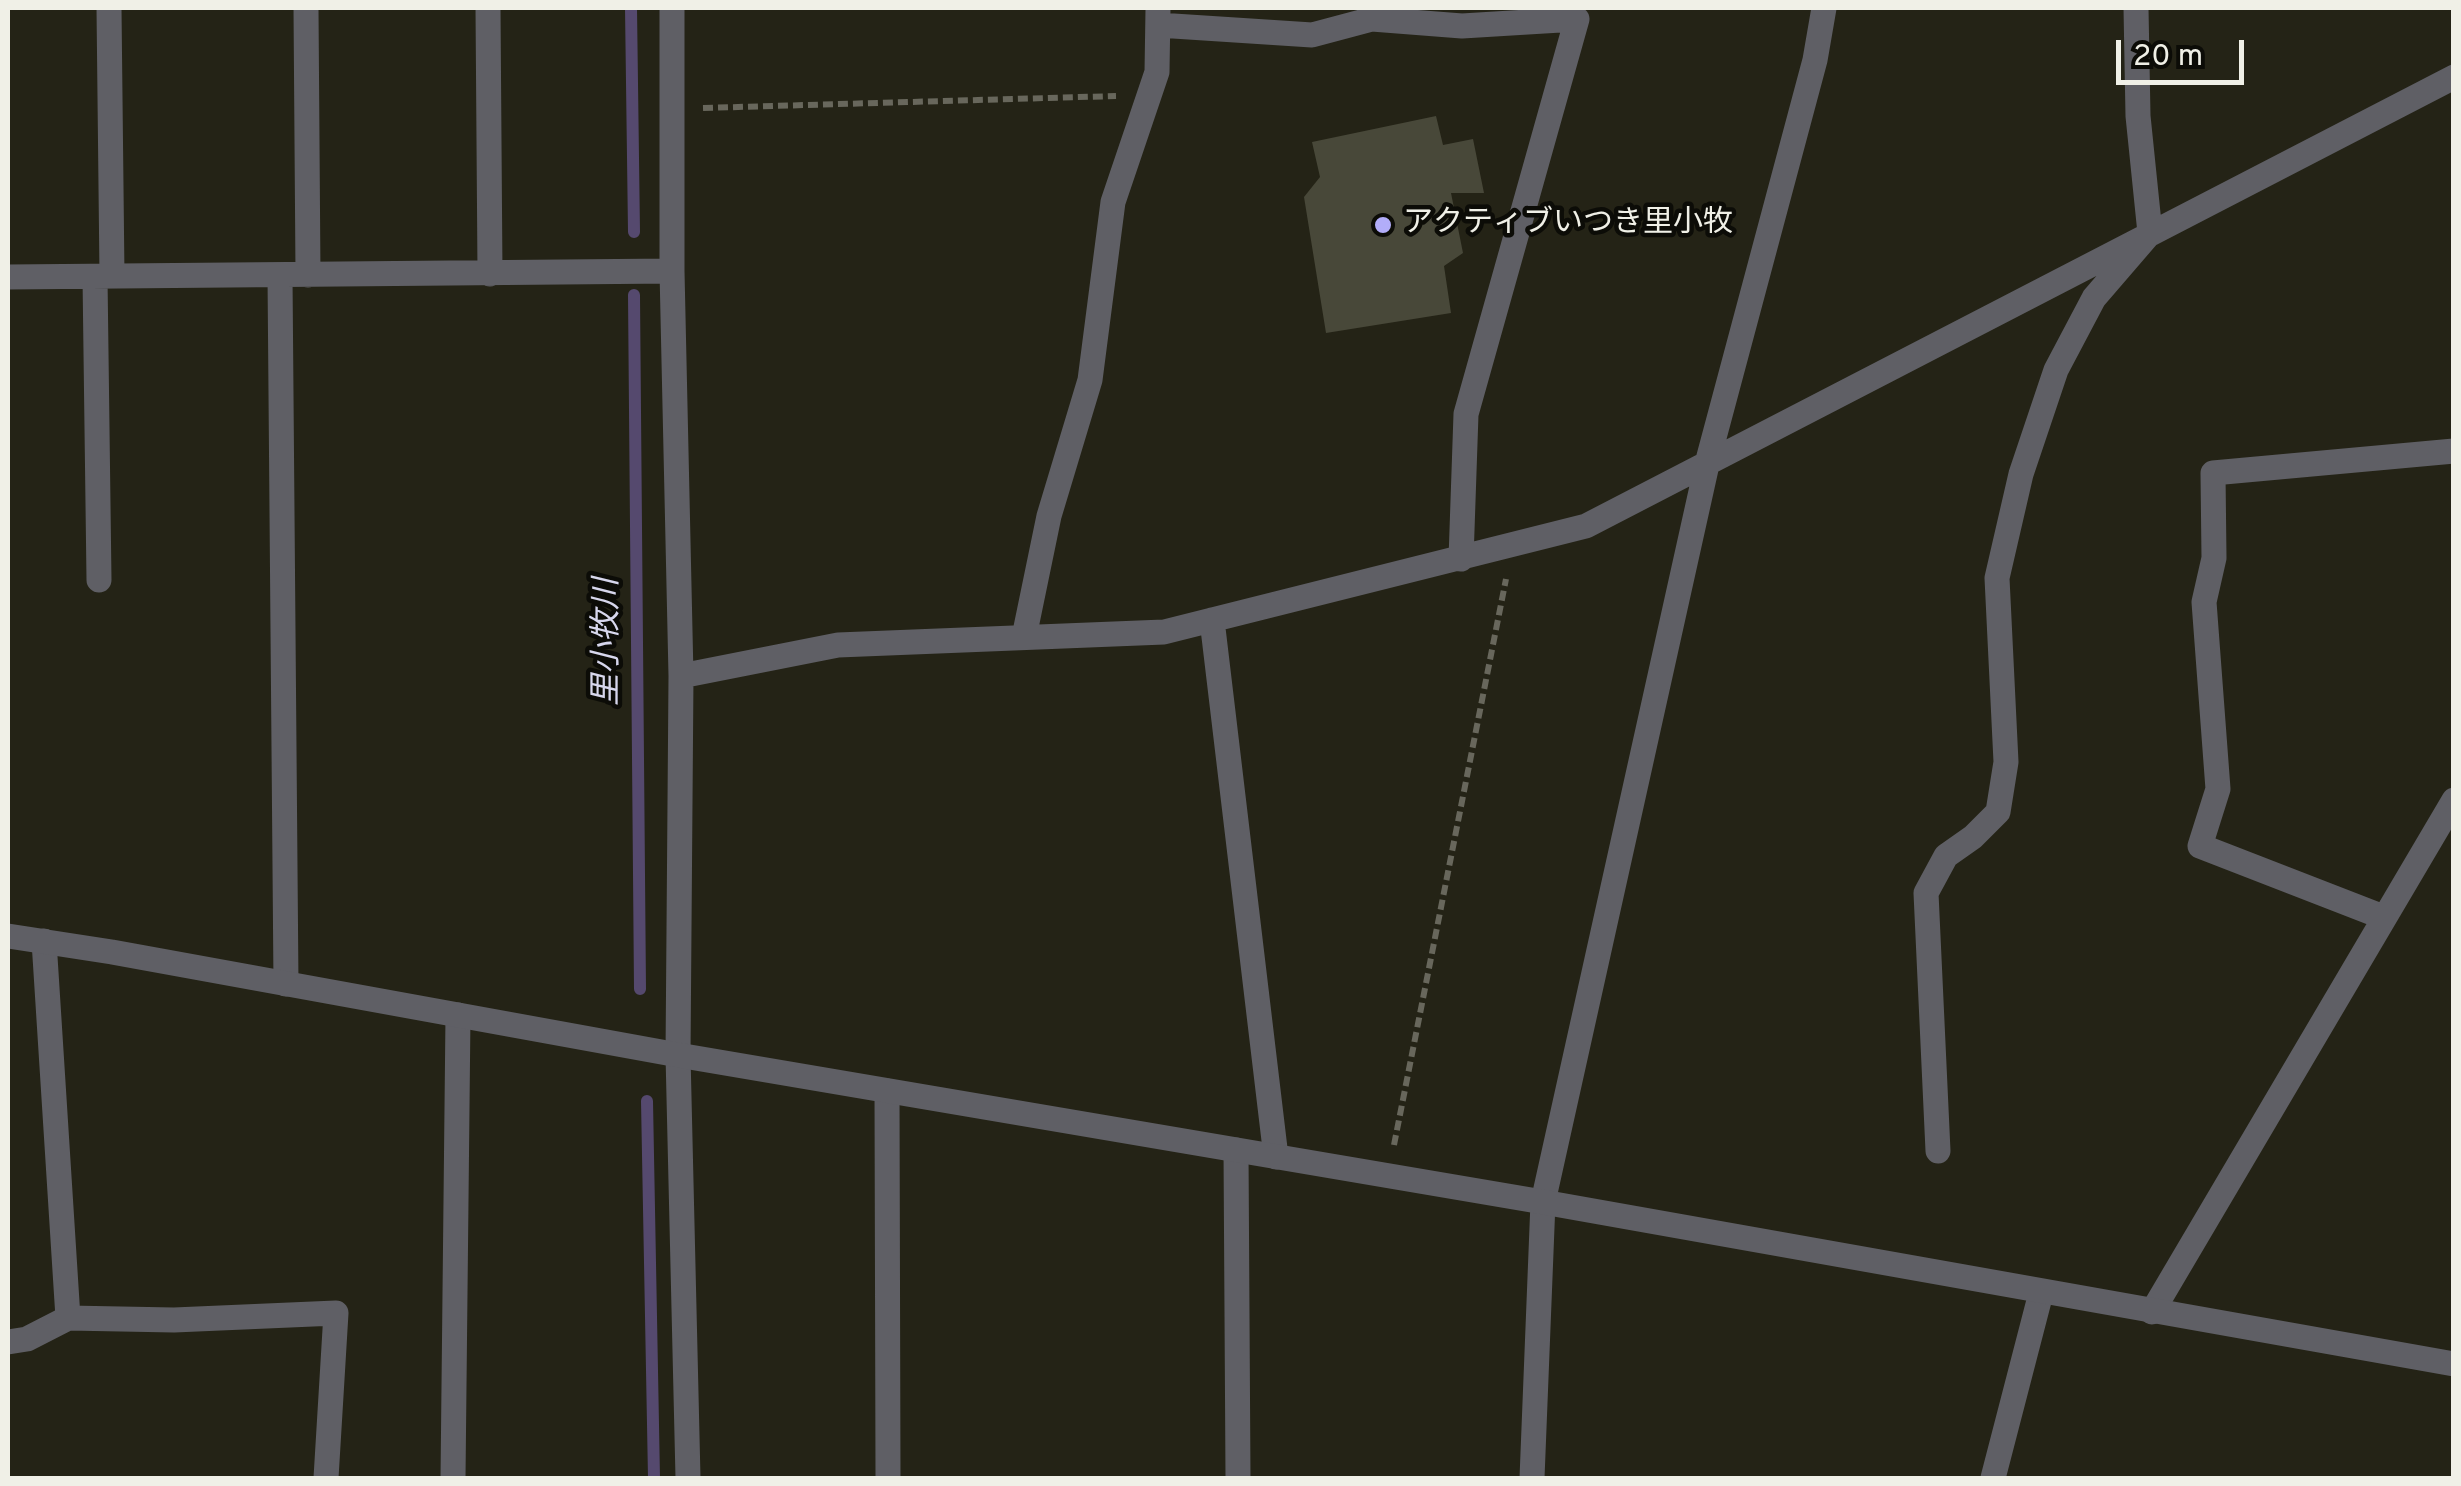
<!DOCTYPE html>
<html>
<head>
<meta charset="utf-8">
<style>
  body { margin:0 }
  #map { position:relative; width:2461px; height:1486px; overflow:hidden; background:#242316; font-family:Overpass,sans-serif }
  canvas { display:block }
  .frame { position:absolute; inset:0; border:10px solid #f0f0e7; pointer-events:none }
  .scale { position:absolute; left:2116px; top:40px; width:128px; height:45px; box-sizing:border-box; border:5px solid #f0f0e7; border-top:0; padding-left:12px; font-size:30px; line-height:35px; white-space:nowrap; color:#f0f0e7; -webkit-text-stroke:8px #0c0c07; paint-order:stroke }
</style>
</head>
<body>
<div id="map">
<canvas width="2461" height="1486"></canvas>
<div class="frame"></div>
<div class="scale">20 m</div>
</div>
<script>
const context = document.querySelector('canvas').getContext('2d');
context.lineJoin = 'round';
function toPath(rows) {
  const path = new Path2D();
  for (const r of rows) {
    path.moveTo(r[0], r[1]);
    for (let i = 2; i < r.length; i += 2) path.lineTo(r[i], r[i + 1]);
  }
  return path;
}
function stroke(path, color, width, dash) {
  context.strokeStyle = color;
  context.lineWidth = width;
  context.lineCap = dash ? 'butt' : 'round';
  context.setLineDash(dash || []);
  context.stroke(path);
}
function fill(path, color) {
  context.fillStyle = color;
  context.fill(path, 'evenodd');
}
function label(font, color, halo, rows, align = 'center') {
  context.font = font + ' Overpass,"Noto Sans JP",sans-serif';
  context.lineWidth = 9;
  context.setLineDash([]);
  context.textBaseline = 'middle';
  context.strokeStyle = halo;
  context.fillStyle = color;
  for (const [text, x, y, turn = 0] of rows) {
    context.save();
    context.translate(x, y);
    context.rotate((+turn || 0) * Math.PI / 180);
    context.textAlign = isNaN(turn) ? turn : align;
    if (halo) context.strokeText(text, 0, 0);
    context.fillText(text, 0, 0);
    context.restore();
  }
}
stroke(toPath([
  [631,8,634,232],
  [634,295,640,989],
  [647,1101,654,1478]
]), '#55496e', 12);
fill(toPath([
  [1436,116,1443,145,1473,139,1484,193,1451,193,1463,253,1444,266,1451,313,1326,333,1304,197,1320,177,1312,142]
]), '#484839');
stroke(toPath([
  [703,108,1116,96],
  [1394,1145,1506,579]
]), '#68675c', 6, [10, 5]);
stroke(toPath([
  [109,8,112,276],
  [306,8,308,275],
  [488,8,490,274],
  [672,8,672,271,681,676,678,1055,688,1478],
  [1158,25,1312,35,1372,19,1462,26,1577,19,1466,414,1461,559],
  [280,276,286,984],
  [8,277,672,271],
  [95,277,99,580],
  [1212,620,1276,1157],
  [1024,637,1049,516,1090,380,1113,202,1157,72,1158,9],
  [681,676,838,645,1164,632,1586,526,2454,77],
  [2383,917,2200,846,2218,789,2204,602,2214,558,2213,473,2454,451],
  [44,941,68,1318,174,1320,336,1313,326,1478],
  [887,1091,888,1478],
  [1236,1150,1238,1478],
  [1938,1151,1926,893,1946,856,1973,837,1998,812,2006,762,1997,578,2021,474,2056,370,2094,298,2150,233,2138,116,2136,8],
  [2152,1312,2454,800],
  [8,1342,27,1339,68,1318],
  [453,1478,458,1015],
  [1532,1478,1543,1202,1708,460,1815,60,1824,8],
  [1993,1478,2041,1293]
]), '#5f5f65', 25);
stroke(toPath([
  [8,936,112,952,678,1055,1543,1202,2454,1364]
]), '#5f5f65', 25);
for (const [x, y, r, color] of [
  [1383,225,10,"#b2adf9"]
]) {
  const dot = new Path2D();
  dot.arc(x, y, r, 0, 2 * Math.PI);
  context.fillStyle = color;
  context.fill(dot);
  stroke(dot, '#0c0c07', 4);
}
label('30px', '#f0f0e7', '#0c0c07', [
  ["アクティブいつき里小牧",1403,225]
], 'left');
label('italic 32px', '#d7d7ed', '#0c0c07', [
  ["里小牧川",610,642,-90]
]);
</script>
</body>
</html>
